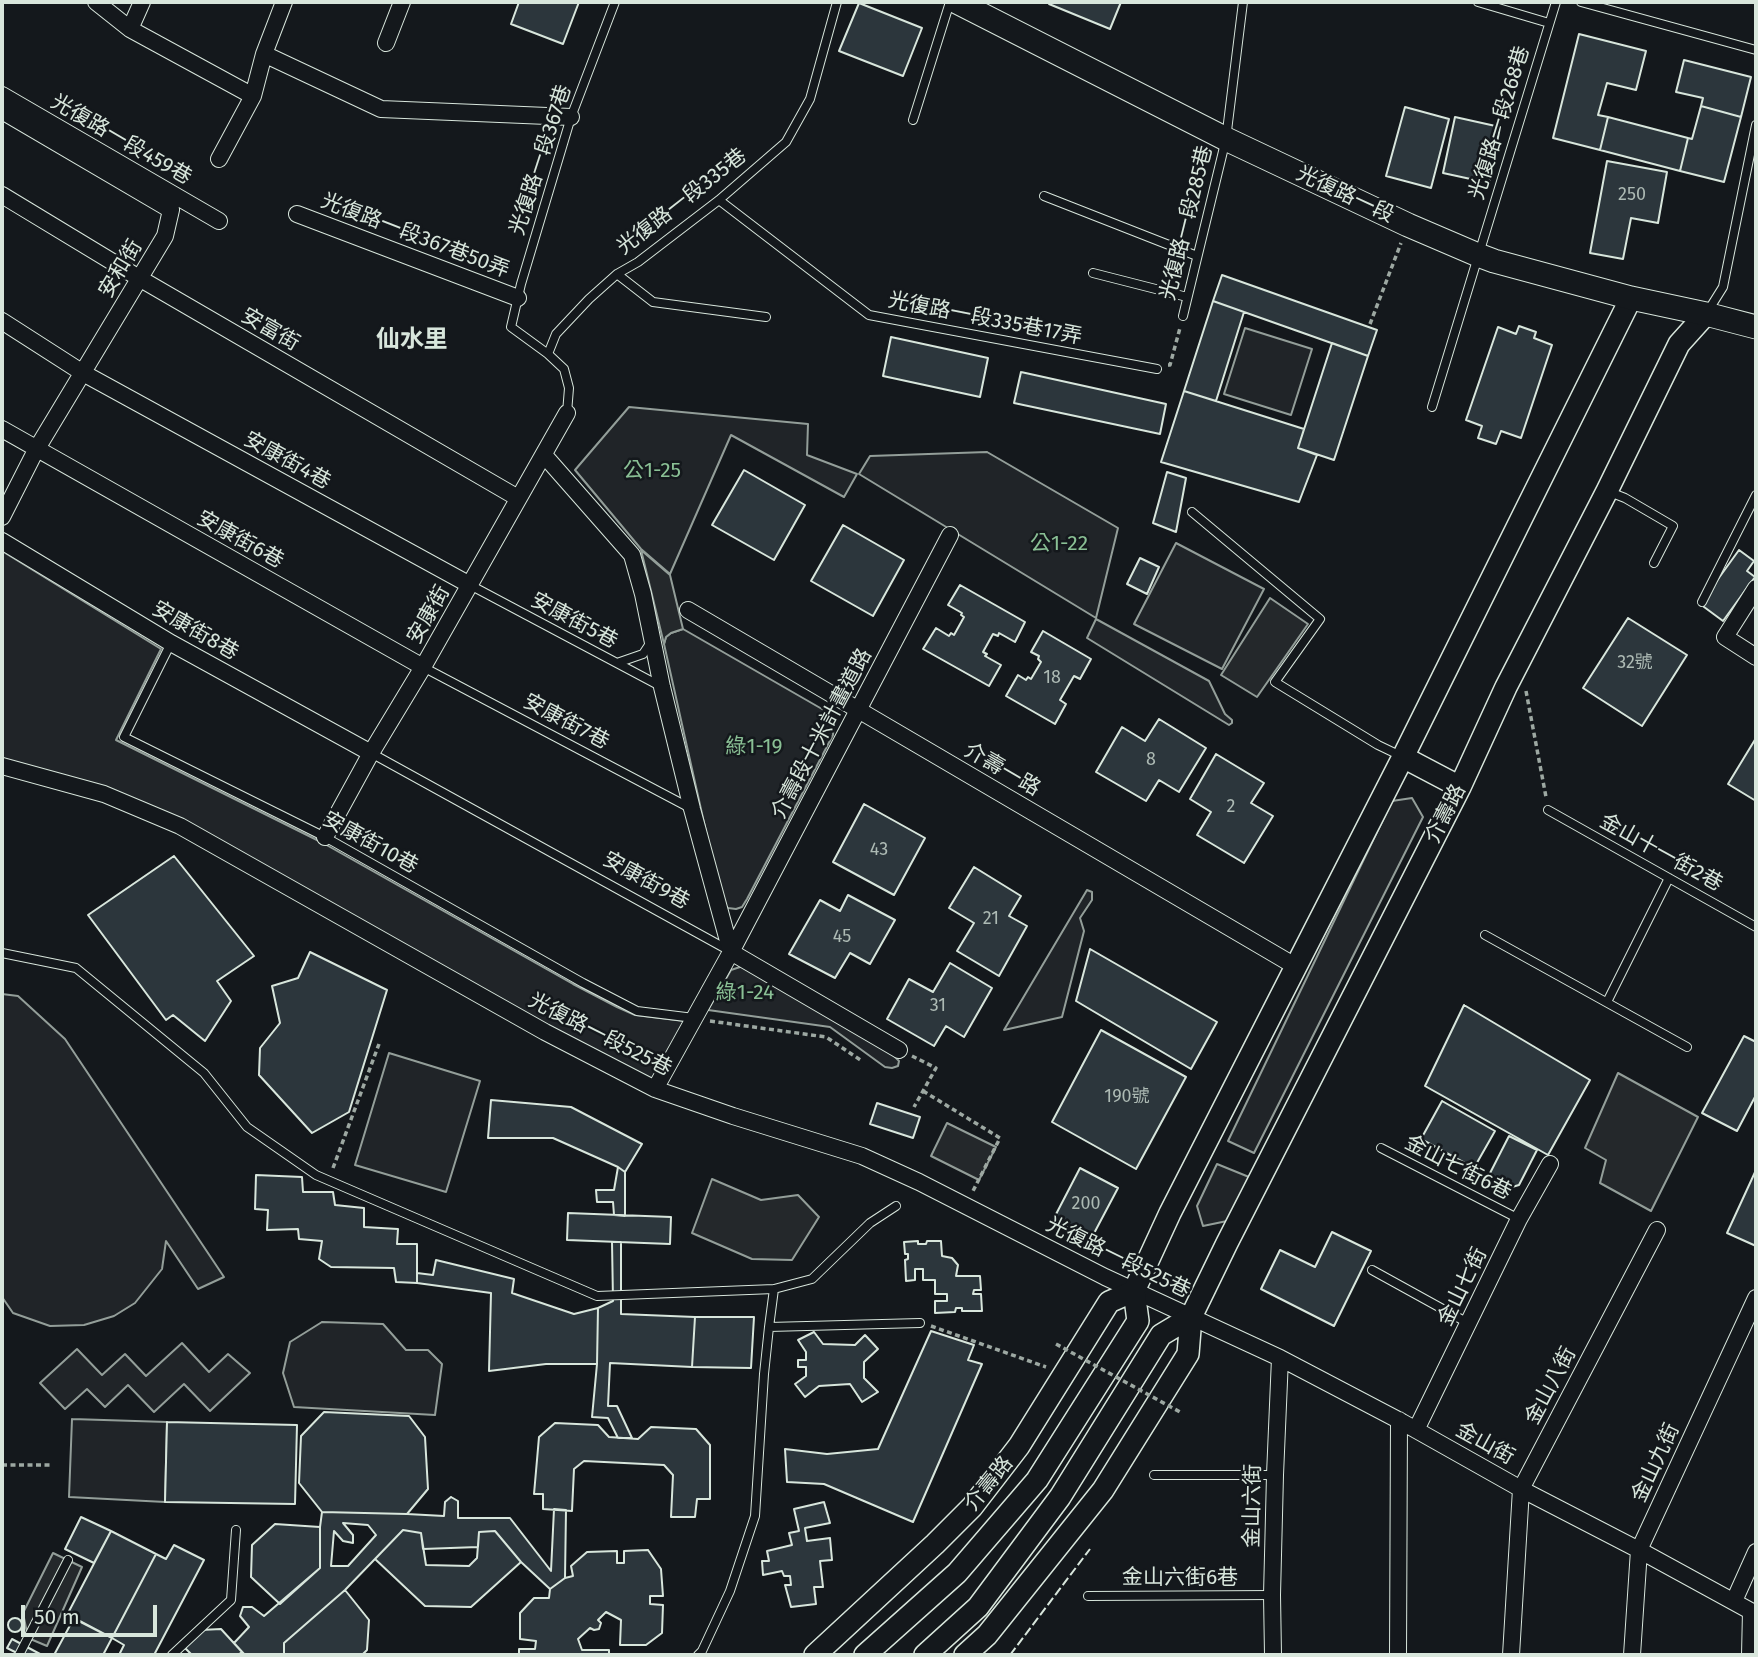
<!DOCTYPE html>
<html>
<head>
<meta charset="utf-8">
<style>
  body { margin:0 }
  #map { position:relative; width:1758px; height:1657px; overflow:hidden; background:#14181c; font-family:"Fira Sans",sans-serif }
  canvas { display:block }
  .frame { position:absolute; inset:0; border:4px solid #d8e6dc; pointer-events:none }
  .scale { position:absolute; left:21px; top:1605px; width:136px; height:32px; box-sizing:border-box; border:4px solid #d8e6dc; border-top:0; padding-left:9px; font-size:21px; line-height:24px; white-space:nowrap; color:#d8e6dc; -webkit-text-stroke:5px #14181c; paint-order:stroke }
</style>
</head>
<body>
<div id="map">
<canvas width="1758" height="1657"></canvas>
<div class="frame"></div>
<div class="scale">50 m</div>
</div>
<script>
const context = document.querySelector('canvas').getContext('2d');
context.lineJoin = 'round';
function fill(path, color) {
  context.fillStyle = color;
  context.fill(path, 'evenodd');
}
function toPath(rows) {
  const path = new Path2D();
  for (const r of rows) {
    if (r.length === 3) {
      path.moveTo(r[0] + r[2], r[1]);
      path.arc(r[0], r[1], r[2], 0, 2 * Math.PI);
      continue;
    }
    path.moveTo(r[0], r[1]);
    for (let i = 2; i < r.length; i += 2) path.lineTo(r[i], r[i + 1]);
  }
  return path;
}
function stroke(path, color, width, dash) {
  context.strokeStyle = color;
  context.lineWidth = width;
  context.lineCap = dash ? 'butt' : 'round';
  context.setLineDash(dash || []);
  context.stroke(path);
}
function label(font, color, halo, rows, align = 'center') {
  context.font = font + ' "Fira Sans","Noto Sans TC",sans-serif';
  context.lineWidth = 5;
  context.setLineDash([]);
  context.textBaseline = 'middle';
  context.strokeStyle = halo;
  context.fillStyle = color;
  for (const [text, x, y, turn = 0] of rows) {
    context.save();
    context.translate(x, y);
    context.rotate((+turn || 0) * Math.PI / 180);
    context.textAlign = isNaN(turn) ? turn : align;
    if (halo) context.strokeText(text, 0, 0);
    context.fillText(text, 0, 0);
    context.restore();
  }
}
const green = toPath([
  [1245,328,1312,349,1291,415,1224,394,1245,328],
  [629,407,808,424,807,455,857,474,844,497,731,435,670,574,641,549,575,470,629,407],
  [987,452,1118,528,1096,618,859,474,870,456,987,452],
  [1176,543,1264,589,1222,669,1134,624,1176,543],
  [2,551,161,649,116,740,323,843,573,984,617,1007,635,1015,684,1021,654,1081,548,1027,300,886,39,770,2,758,2,551],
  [1096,619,1209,681,1225,714,1232,720,1232,723,1229,725,1087,638,1096,619],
  [683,629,822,709,830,715,834,722,833,735,747,899,742,907,736,909,728,908,722,903,664,644,666,637,671,633,683,629],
  [1412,798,1423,817,1254,1153,1228,1141,1392,801,1412,798],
  [1087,890,1092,892,1092,900,1080,918,1084,931,1062,1017,1004,1030,1087,890],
  [743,966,887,1049,899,1061,898,1066,892,1068,885,1067,830,1027,708,1010,731,970,743,966],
  [2,994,18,996,65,1039,224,1277,198,1289,166,1241,162,1269,135,1303,114,1316,84,1325,50,1326,13,1313,2,1297,2,994],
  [389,1053,480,1081,446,1192,355,1165,389,1053],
  [1217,1164,1249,1177,1227,1221,1203,1226,1197,1206,1217,1164],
  [322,1322,383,1324,406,1350,428,1350,442,1364,435,1415,294,1407,283,1373,290,1342,322,1322],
  [182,1343,209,1372,228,1354,250,1373,210,1411,184,1384,154,1412,128,1385,105,1407,87,1389,65,1409,40,1383,77,1349,102,1375,125,1354,146,1376,182,1343],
  [72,1419,167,1422,165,1502,69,1497,72,1419]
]);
fill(green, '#202428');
stroke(green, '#939e99', 2);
const parking = toPath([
  [641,550,670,575,683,629,671,633,666,637,664,644,641,550],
  [1270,598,1308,624,1257,697,1221,675,1270,598],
  [1618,1073,1698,1117,1651,1211,1600,1183,1606,1160,1585,1148,1618,1073],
  [947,1123,996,1147,979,1180,931,1156,947,1123],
  [712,1179,761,1200,798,1195,819,1217,792,1260,752,1259,692,1233,712,1179],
  [53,1553,82,1567,47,1646,28,1638,23,1613,53,1553]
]);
fill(parking, '#24282b');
stroke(parking, '#939e99', 2);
const building = toPath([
  [519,2,579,2,563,44,511,24,519,2],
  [1050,2,1121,2,1110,29,1049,4,1050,2],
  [859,3,922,28,903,76,839,51,859,3],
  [1579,34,1646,51,1636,90,1607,83,1598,115,1608,117,1600,150,1553,138,1579,34],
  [1684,60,1751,77,1741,117,1701,106,1703,98,1676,92,1684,60],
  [1701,106,1741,117,1724,182,1680,171,1688,138,1692,139,1701,106],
  [1405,107,1449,119,1431,188,1386,176,1405,107],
  [1455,117,1500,127,1489,183,1443,173,1455,117],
  [1608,117,1688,138,1680,171,1600,150,1608,117],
  [1607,161,1667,172,1658,223,1631,218,1623,259,1590,253,1607,161],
  [1222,275,1377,330,1368,356,1213,301,1222,275],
  [1213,301,1244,312,1216,401,1184,391,1213,301],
  [1519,326,1536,332,1534,338,1552,345,1521,438,1501,431,1496,444,1478,438,1482,426,1466,420,1498,327,1516,334,1519,326],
  [891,337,988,358,980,397,883,376,891,337],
  [1332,343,1368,356,1334,460,1298,448,1332,343],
  [1021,372,1166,404,1160,434,1014,403,1021,372],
  [1184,391,1304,429,1298,448,1317,455,1299,502,1161,462,1184,391],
  [744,470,805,505,774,560,712,525,744,470],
  [1167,472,1186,478,1176,532,1153,523,1167,472],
  [843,525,904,560,873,616,811,581,843,525],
  [1739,550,1754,561,1747,571,1755,577,1723,621,1700,604,1739,550],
  [1140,558,1159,567,1147,594,1127,584,1140,558],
  [960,585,1025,622,1015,642,999,633,998,636,993,634,983,652,987,654,985,656,1001,665,989,686,923,649,936,628,949,636,951,633,954,635,964,617,961,615,962,613,948,605,960,585],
  [1628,618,1687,655,1642,726,1583,688,1628,618],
  [1043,631,1091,659,1080,679,1074,676,1060,700,1066,704,1055,724,1006,696,1018,675,1026,680,1028,677,1031,679,1041,662,1038,659,1039,656,1031,652,1043,631],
  [1159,719,1206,748,1179,792,1159,780,1146,801,1096,772,1122,727,1145,741,1159,719],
  [1756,738,1756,801,1728,784,1756,738],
  [1216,754,1264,783,1251,803,1273,816,1244,863,1197,835,1211,812,1190,799,1216,754],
  [864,804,925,838,894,895,833,862,864,804],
  [174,856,254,956,217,981,231,1001,205,1041,173,1015,166,1020,88,915,174,856],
  [974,867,1021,896,1009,916,1027,926,999,976,957,951,974,923,949,908,974,867],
  [848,895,895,920,870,964,850,953,835,978,789,954,820,900,840,911,848,895],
  [1090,949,1217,1022,1191,1069,1076,1001,1090,949],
  [310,952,387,990,349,1112,312,1133,259,1075,260,1048,280,1023,272,986,298,978,310,952],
  [950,963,992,988,964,1037,946,1026,934,1046,887,1019,909,979,933,992,950,963],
  [1464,1005,1590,1080,1548,1155,1425,1086,1464,1005],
  [1101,1030,1186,1077,1136,1169,1052,1122,1101,1030],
  [1744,1036,1756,1042,1756,1095,1737,1131,1702,1113,1744,1036],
  [491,1100,571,1107,642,1144,625,1172,618,1167,553,1138,488,1138,491,1100],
  [1442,1101,1495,1131,1474,1168,1421,1139,1442,1101],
  [877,1103,920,1117,913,1138,870,1124,877,1103],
  [1509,1136,1537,1150,1519,1185,1505,1189,1487,1179,1509,1136],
  [618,1167,625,1172,625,1216,614,1215,613,1202,597,1202,596,1190,614,1190,618,1167],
  [1080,1168,1118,1188,1091,1239,1053,1220,1080,1168],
  [1756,1170,1756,1246,1727,1233,1756,1170],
  [256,1175,302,1177,303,1192,333,1192,335,1205,364,1208,364,1227,398,1229,397,1244,417,1244,417,1283,396,1282,394,1268,331,1267,319,1259,322,1241,299,1239,298,1229,267,1230,268,1210,255,1209,256,1175],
  [568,1213,671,1217,670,1244,567,1240,568,1213],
  [1332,1232,1371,1251,1334,1326,1261,1289,1280,1250,1315,1267,1332,1232],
  [918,1241,918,1244,926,1244,927,1241,941,1241,942,1256,952,1258,958,1265,956,1276,980,1276,981,1290,974,1290,973,1294,981,1294,982,1311,962,1311,962,1308,956,1308,955,1312,935,1313,935,1301,947,1301,947,1294,935,1294,935,1280,923,1280,923,1269,915,1269,915,1280,906,1281,905,1260,908,1259,908,1254,905,1254,904,1242,918,1241],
  [612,1242,621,1242,621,1314,695,1317,692,1367,610,1363,608,1406,617,1406,632,1438,618,1438,608,1418,592,1417,597,1364,598,1308,613,1301,612,1242],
  [436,1260,514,1279,512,1293,574,1314,598,1308,597,1364,546,1364,489,1371,491,1293,417,1283,417,1273,433,1275,436,1260],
  [695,1317,754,1317,751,1368,692,1367,695,1317],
  [931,1331,974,1345,968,1360,982,1364,913,1522,824,1484,787,1482,785,1449,827,1454,878,1449,931,1331],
  [814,1332,823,1344,855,1345,865,1335,878,1349,864,1362,864,1378,878,1392,862,1402,850,1384,819,1386,805,1397,795,1384,806,1376,806,1367,798,1367,798,1360,806,1360,806,1352,798,1340,814,1332],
  [324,1412,409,1416,425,1437,428,1489,407,1514,322,1512,299,1483,301,1436,324,1412],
  [167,1422,297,1425,295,1504,165,1502,167,1422],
  [555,1423,598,1425,609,1437,638,1439,651,1427,696,1429,710,1445,710,1499,697,1499,695,1517,671,1517,673,1475,664,1465,584,1461,574,1469,572,1511,543,1509,543,1494,534,1494,539,1437,555,1423],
  [451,1497,458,1501,458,1518,510,1518,551,1571,554,1509,566,1510,565,1578,550,1589,521,1562,495,1531,479,1532,478,1547,423,1549,421,1533,403,1530,345,1590,284,1643,284,1655,245,1655,234,1643,249,1627,240,1616,243,1607,252,1607,264,1616,320,1568,320,1527,322,1512,407,1514,444,1516,445,1502,451,1497],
  [343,1523,368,1525,376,1535,348,1566,331,1566,334,1531,343,1541,353,1543,353,1535,343,1523],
  [824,1502,830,1523,805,1528,807,1541,830,1538,832,1560,820,1561,823,1587,814,1587,816,1604,791,1607,785,1585,791,1585,790,1576,784,1576,782,1571,763,1575,762,1561,769,1561,767,1551,792,1545,789,1533,799,1531,794,1509,824,1502],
  [81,1517,111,1531,94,1563,65,1549,81,1517],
  [275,1524,320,1527,320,1568,280,1604,251,1577,252,1545,275,1524],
  [403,1530,421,1533,426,1565,469,1566,477,1558,479,1532,495,1531,521,1562,471,1607,425,1606,375,1559,403,1530],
  [111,1531,156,1554,112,1638,67,1615,111,1531],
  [174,1545,204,1560,154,1655,119,1655,124,1645,112,1638,156,1554,166,1559,174,1545],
  [648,1550,661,1569,663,1596,650,1596,650,1604,663,1605,662,1633,646,1645,620,1645,621,1620,606,1612,598,1620,601,1623,599,1629,594,1630,590,1628,578,1639,582,1650,609,1650,609,1655,519,1655,519,1649,535,1649,536,1641,520,1639,520,1613,534,1598,549,1598,550,1589,565,1578,573,1576,571,1566,587,1552,617,1551,617,1563,624,1563,624,1551,648,1550],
  [345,1590,369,1620,367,1650,362,1655,284,1655,284,1643,345,1590],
  [74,1618,112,1638,103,1655,54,1655,74,1618],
  [15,1625,7],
  [221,1629,242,1652,238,1655,192,1655,185,1648,201,1630,221,1629],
  [12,1639,40,1654,40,1655,21,1655,7,1648,12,1639]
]);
fill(building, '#2c363c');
stroke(building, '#d8e6dc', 2);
const service = toPath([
  [1478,2,1549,23],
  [1581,2,1756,50],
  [913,120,950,2],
  [1044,196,1197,256],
  [719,200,869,315,1157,369],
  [1093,273,1187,297],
  [617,274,653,302,766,317],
  [1708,311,1723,287,1756,125],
  [1183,316,1226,139,1243,2],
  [548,354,511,327,521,284,571,117,615,2],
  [1432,407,1556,2],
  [567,413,569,388,564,369,548,354,556,334,589,299,617,274,638,262,719,200,786,142,810,99,837,2],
  [1607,491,1625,498,1673,526,1654,563],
  [1192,512,1320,619,1275,682,1378,745,1403,757],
  [470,585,662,687],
  [1702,602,1756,495],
  [171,643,124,737,325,837,583,983,637,1011,694,1018],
  [617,663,643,654,651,642],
  [423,667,692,809],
  [371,753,730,951],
  [1548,810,1756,927],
  [1485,935,1687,1047],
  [2,953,76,968,204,1073,247,1127,316,1175,597,1296,774,1289,812,1279,870,1223,896,1206],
  [1607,1002,1669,878],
  [1381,1148,1519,1219],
  [1372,1270,1468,1323],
  [769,1327,774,1289],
  [1154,1475,1275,1475],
  [1088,1596,1272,1595],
  [19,1655,68,1560],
  [172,1655,231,1600,236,1530],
  [698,1655,702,1651,730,1591,755,1516,764,1374,769,1327,920,1323]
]);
const minor = toPath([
  [96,2,130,29,253,96],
  [130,29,142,2],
  [386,43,402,2],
  [264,54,381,109,571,117],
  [2,95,219,221],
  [2,111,171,210,165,236,36,450,2,517],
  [219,159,253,96,264,54,284,2],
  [2,195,139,278,518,498],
  [297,214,518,298],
  [2,321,83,373,470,585],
  [2,429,423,667],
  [544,455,632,555,643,594,662,687,692,809,731,952,655,1089],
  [2,541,171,643,371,753],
  [1756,588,1725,637,1756,657],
  [688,610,1295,966],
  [2,766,104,794,180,826,545,1032,655,1089,733,1116,862,1156,919,1182,1105,1277,1280,1358,1402,1422,1521,1489,1639,1550,1756,1614],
  [325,837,371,753,423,667,567,413],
  [899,1050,731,952,950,535],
  [1416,1430,1519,1219,1550,1164],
  [1734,1601,1756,1552],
  [1273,1655,1272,1595,1275,1475,1280,1358],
  [1398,1655,1399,1420],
  [1511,1655,1521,1489,1657,1230],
  [1632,1655,1639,1550,1756,1298],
  [1750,1655,1751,1611]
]);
const tertiary = toPath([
  [1403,757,1460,787],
  [815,1655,935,1544,972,1507,1019,1446,1109,1302,1134,1291],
  [865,1655,957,1573,1037,1480,1138,1321,1134,1291,1170,1213,1403,757,1631,298],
  [925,1655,978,1607,1060,1497,1161,1335,1191,1317],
  [965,1655,987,1635,1103,1490,1188,1354,1191,1317,1227,1243,1460,787,1506,687,1607,491,1679,344,1706,314]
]);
const secondary = toPath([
  [957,2,1226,139,1408,225,1478,255,1494,261,1631,298,1706,314,1756,327]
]);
stroke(service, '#d8e6dc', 10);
stroke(minor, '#d8e6dc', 18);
stroke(tertiary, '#d8e6dc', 24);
stroke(secondary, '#d8e6dc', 25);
stroke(toPath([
  [1370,324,1401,243],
  [1168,365,1170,365,1180,328],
  [1526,691,1546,797],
  [710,1021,826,1037,862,1061],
  [912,1056,936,1068,914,1107],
  [923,1091,1000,1138,973,1191],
  [333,1168,379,1044],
  [931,1326,1046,1367],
  [2,1465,53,1465]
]), '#9da8a2', 3.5, [5, 3.5]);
stroke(service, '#14181c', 8);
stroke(minor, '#14181c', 16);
stroke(tertiary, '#14181c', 21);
stroke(secondary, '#14181c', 23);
stroke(toPath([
  [1056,1344,1180,1412]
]), '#9da8a2', 3.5, [5, 3.5]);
stroke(toPath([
  [1010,1655,1090,1549]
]), '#d8e6dc', 2, [9, 3.5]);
label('18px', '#adbab4', null, [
  ["250",1632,195],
  ["32號",1635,663],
  ["18",1052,678],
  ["8",1151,760],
  ["2",1231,807],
  ["43",879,850],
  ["21",991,919],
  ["45",842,937],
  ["31",938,1006],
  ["190號",1127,1097],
  ["200",1086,1204]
]);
label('21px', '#d8e6dc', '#14181c', [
  ["光復路一段268巷",1500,123,-73],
  ["光復路一段459巷",121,140,30],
  ["光復路一段367巷",541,160,-72],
  ["光復路一段",1345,195,25],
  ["光復路一段335巷",682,202,-38],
  ["光復路一段285巷",1187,223,-76],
  ["光復路一段367巷50弄",415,236,21],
  ["安和街",121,269,-59],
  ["光復路一段335巷17弄",985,319,11],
  ["安富街",270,330,30],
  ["安康街4巷",287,461,29],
  ["安康街6巷",240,540,29],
  ["安康街",429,615,-60],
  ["安康街5巷",574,621,28],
  ["安康街8巷",195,631,30],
  ["安康街7巷",566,722,28],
  ["介壽段十米計畫道路",822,734,-62],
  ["介壽一路",1002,770,30],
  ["介壽路",1446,814,-63],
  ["安康街10巷",370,843,29],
  ["金山十一街2巷",1661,853,29],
  ["安康街9巷",646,881,29],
  ["光復路一段525巷",600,1035,27],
  ["金山七街6巷",1458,1168,27],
  ["光復路一段525巷",1118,1258,26],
  ["金山七街",1463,1287,-64],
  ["金山八街",1551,1386,-62],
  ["金山街",1485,1444,29],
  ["金山九街",1656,1463,-65],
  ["介壽路",989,1484,-51],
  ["金山六街",1253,1506,-89],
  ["金山六街6巷",1180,1578]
]);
label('21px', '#8ac095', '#14181c', [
  ["公1-25",652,471],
  ["公1-22",1059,544],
  ["綠1-19",754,747],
  ["綠1-24",745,993]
]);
label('bold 24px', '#d8e6dc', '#14181c', [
  ["仙水里",412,340]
]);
</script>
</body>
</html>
